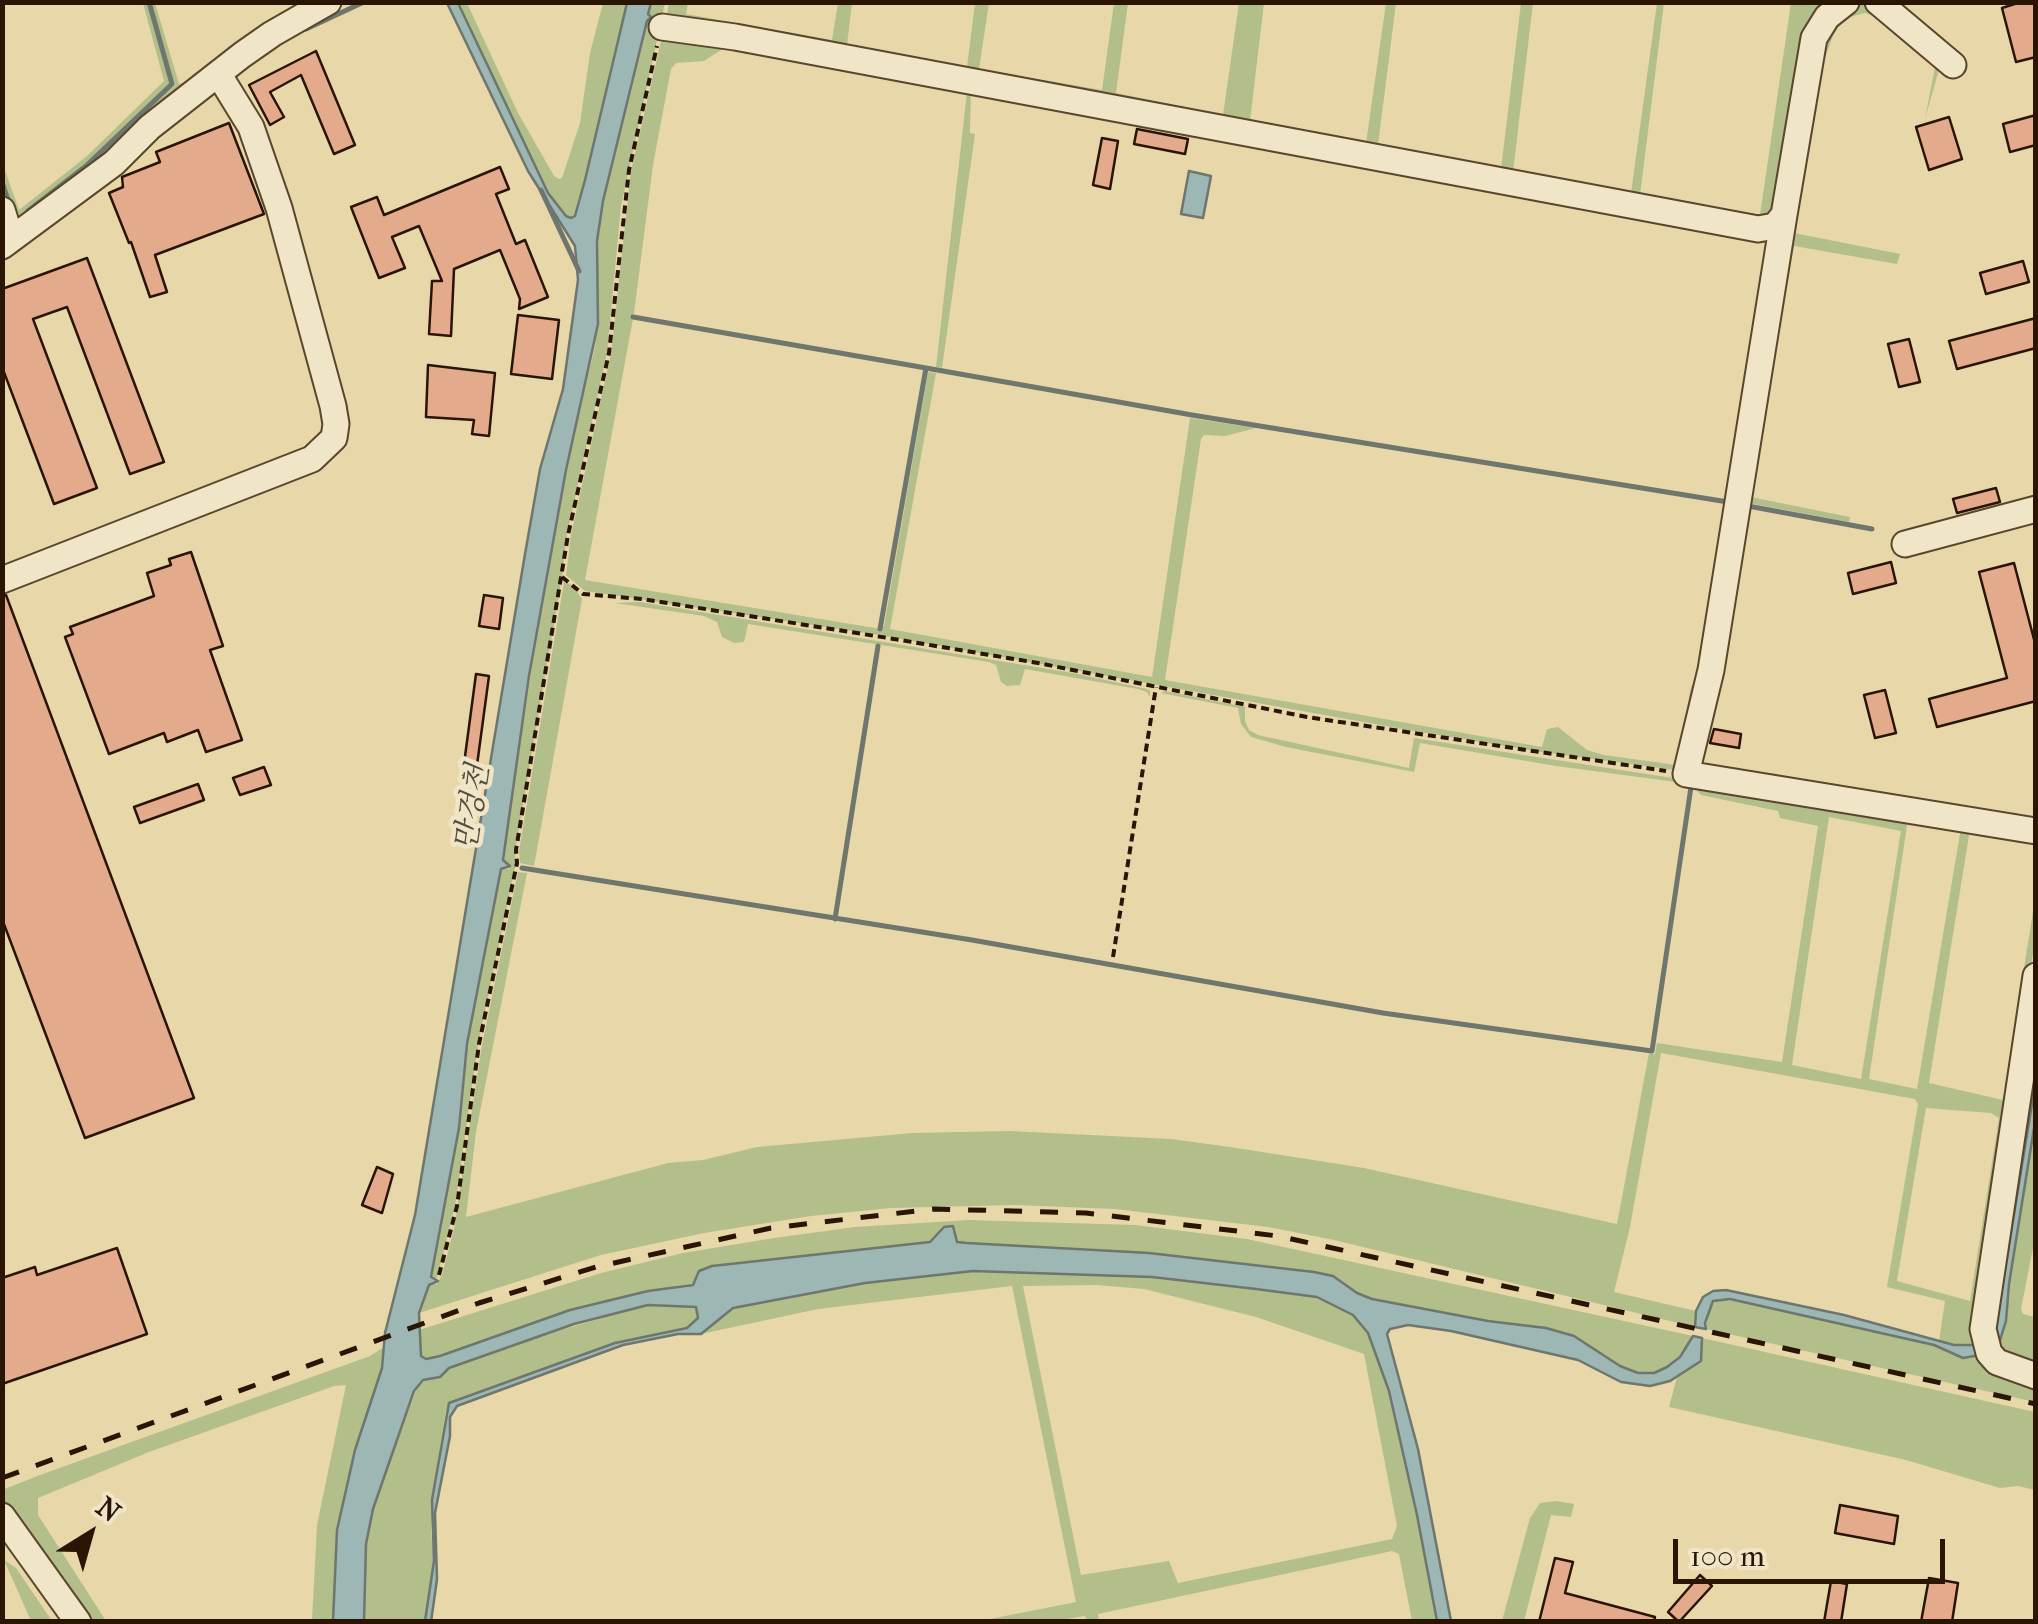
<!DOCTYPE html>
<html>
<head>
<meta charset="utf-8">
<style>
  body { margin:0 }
  #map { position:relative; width:2038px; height:1624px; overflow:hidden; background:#e8d7a9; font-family:"IM FELL French Canon",serif }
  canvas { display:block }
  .frame { position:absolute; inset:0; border:5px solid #291502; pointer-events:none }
  .north { position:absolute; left:40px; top:1484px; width:100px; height:100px; -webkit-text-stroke:8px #f0e5c7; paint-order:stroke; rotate:37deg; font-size:28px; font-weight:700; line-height:40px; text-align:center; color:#291502 }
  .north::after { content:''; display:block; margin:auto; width:35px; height:45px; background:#291502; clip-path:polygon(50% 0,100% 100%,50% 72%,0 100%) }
  .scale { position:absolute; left:1673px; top:1539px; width:272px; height:45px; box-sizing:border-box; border:5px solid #291502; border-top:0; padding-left:12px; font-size:30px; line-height:35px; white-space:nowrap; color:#291502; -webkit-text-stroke:8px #f0e5c7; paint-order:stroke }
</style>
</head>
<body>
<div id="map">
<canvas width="2038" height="1624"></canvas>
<div class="frame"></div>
<div class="north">N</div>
<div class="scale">100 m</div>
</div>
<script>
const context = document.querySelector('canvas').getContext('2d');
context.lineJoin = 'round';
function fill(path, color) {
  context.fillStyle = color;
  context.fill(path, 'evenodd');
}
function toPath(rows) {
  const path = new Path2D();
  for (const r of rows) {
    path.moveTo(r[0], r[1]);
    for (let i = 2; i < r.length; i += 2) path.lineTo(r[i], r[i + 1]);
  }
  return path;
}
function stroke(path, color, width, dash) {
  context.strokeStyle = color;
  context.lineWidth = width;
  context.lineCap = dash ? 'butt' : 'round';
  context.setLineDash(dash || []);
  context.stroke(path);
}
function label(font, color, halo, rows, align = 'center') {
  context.font = font + ' "IM FELL French Canon","Noto Serif KR",serif';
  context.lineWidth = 9;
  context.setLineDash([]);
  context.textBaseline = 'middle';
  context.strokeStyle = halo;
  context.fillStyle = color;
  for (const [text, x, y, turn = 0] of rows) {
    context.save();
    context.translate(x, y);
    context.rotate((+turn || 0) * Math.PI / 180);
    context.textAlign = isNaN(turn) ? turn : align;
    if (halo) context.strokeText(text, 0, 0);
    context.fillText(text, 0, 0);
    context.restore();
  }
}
fill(toPath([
  [143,3,147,3,170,85,85,165,15,220,3,177,2,162,19,210,87,156,164,81],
  [151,3,155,3,179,84,191,81,266,23,305,3,319,3,271,28,238,51,158,112,103,162,13,229,3,200,2,188,13,223,16,223,87,166,175,85],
  [458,3,467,3,517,111,554,176,559,179,562,178,580,123,590,53,603,3,627,3,585,180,575,216,571,218,566,217,548,193],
  [651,3,665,3,621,206,607,353,567,534,562,577,515,851,516,863,478,1044,455,1206,437,1278,431,1278,459,1128,467,1044,501,869,509,869,509,864,503,860,542,599,571,444,595,347,599,306,597,241,603,201,647,20,651,17,648,14],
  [669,3,688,3,686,14,832,40,838,3,852,3,847,45,967,67,975,3,989,3,979,69,1102,90,1114,3,1128,3,1116,93,1223,115,1239,3,1264,3,1250,121,1366,143,1386,3,1396,3,1378,145,1501,169,1521,3,1533,3,1513,172,1631,193,1657,3,1664,3,1640,195,1760,215,1791,3,1827,3,1781,212,1769,220,671,20,667,14],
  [1855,5,1870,5,1942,59,1925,119,1936,62,1878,17,1865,13,1843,19,1833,36,1820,71,1794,233,1900,254,1897,264,1794,246,1751,497,1850,517,1849,522,1743,502,1823,38],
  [669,35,732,42,971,87,970,133,975,134,942,368,936,367,967,92,732,48,724,48,704,61,676,63,671,69,653,165,634,313,585,580,881,629,884,626,928,372,936,373,890,629,1152,677,1190,418,1256,428,1225,436,1204,435,1201,439,1165,680,1542,747,1547,729,1558,727,1587,750,1604,755,1676,765,1691,687,1698,676,1728,505,1734,506,1704,684,1700,688,1683,771,1541,752,1397,728,879,635,585,591,566,575,571,535,611,354,631,171,662,37],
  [564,582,572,585,582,599,534,866,520,863,519,851],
  [640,602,1073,673,1147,689,1150,691,1150,697,1147,692,1138,689,1025,669,1020,685,1007,686,1001,682,996,665,989,662,748,624,744,642,734,643,722,637,717,622,704,616,615,603],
  [1165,691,1245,707,1245,721,1249,730,1258,735,1409,768,1414,738,2035,834,2035,844,1970,829,1929,1083,2003,1100,2035,899,2035,940,1977,1322,1979,1345,1955,1345,1939,1341,1945,1301,1887,1287,1918,1104,1915,1099,1661,1053,1630,1227,1614,1292,1696,1311,1695,1327,1334,1240,1268,1227,1115,1209,1015,1205,891,1208,811,1216,704,1233,601,1255,419,1313,429,1285,437,1284,442,1275,454,1229,482,1045,518,872,527,873,476,1132,466,1217,668,1163,703,1160,757,1147,912,1133,1010,1131,1171,1139,1230,1147,1364,1168,1617,1224,1649,1053,1655,1054,1657,1043,1782,1062,1818,826,1780,818,1778,811,1701,795,1691,784,1556,766,1420,743,1414,772,1286,747,1251,737,1241,724,1238,708,1161,693],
  [1829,817,1901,831,1861,1079,1792,1065],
  [1908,819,1961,828,1917,1089,1869,1079],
  [1926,1108,1991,1113,1999,1118,1970,1301,1897,1281],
  [2035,1015,2035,1085,1993,1343,1995,1351,2000,1344,2006,1321,2009,1284,2035,1122,2035,1238,2021,1309,2023,1314,2035,1317,2035,1370,2012,1362,1994,1351,1988,1345,1988,1329],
  [969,1220,1135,1225,1247,1239,1693,1336,1680,1358,1668,1366,1654,1373,1638,1373,1620,1366,1574,1336,1546,1328,1488,1321,1372,1299,1357,1293,1333,1277,1315,1272,1149,1253,967,1243,956,1242,953,1226,944,1227,930,1242,648,1291,570,1310,440,1356,426,1359,421,1356,419,1330,601,1273,683,1253,774,1238,855,1227],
  [973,1271,1153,1277,1317,1297,1353,1315,1368,1333,1389,1391,1417,1515,1437,1621,1412,1621,1399,1554,1392,1551,1098,1614,1099,1621,1087,1621,1085,1616,1056,1621,980,1621,1076,1602,1012,1286,818,1309,701,1334,733,1308,865,1283],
  [1097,1285,1144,1289,1256,1317,1364,1354,1397,1526,1392,1539,1178,1583,1169,1561,1081,1575,1023,1286],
  [1717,1299,1767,1305,1824,1318,1934,1345,1953,1355,1971,1358,1980,1355,2035,1382,2035,1402,1706,1329,1708,1311],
  [648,1305,696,1307,698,1318,687,1328,615,1343,468,1395,457,1399,446,1410,435,1478,431,1531,434,1561,425,1621,364,1622,366,1544,373,1509,419,1382,440,1377,449,1368,515,1343],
  [1702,1338,2035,1412,2035,1490,2018,1486,2000,1488,1906,1460,1669,1407,1677,1377,1701,1361],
  [384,1347,382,1368,355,1450,337,1530,333,1621,312,1621,317,1525,346,1385,334,1386,149,1452,38,1498,38,1515,106,1621,85,1621,3,1500,2,1490,40,1475,370,1356],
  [1556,1501,1574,1504,1571,1517,1551,1515,1524,1621,1502,1621,1530,1518,1540,1503],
  [4,1560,16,1568,52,1621,31,1621]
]), '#b3bf8b');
const water = toPath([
  [447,3,458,3,548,193,566,216,571,218,575,216,585,180,627,3,651,3,648,14,651,17,647,21,603,201,597,241,598,324,566,470,529,676,503,860,510,866,501,869,467,1044,459,1128,431,1277,438,1281,429,1285,419,1313,421,1356,426,1359,440,1356,570,1310,648,1291,693,1285,699,1271,712,1266,930,1242,944,1227,953,1226,957,1242,967,1243,1149,1253,1314,1272,1333,1276,1357,1293,1372,1299,1488,1321,1546,1328,1574,1336,1620,1366,1638,1373,1654,1373,1667,1367,1680,1357,1693,1336,1702,1338,1701,1361,1670,1381,1650,1386,1621,1382,1578,1360,1451,1331,1408,1325,1390,1329,1387,1334,1418,1449,1451,1621,1437,1621,1417,1515,1389,1391,1368,1333,1353,1315,1317,1297,1256,1289,1152,1277,973,1271,865,1283,733,1308,701,1334,678,1334,623,1345,457,1406,450,1417,450,1436,435,1513,437,1579,431,1622,425,1621,434,1561,432,1500,449,1403,615,1343,687,1328,698,1318,696,1307,648,1305,574,1324,449,1368,440,1377,423,1380,414,1391,373,1509,366,1544,364,1621,333,1621,337,1530,355,1450,382,1368,385,1333,415,1215,525,554,540,469,563,389,578,280,575,246,528,171,447,3],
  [1189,171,1211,176,1203,218,1181,214,1189,171],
  [2035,1085,2035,1122,2009,1284,2006,1321,1997,1350,1993,1343,2035,1085],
  [1726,1290,1844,1315,1954,1345,1979,1345,1980,1355,1963,1358,1934,1345,1730,1299,1713,1301,1705,1323,1706,1329,1695,1327,1696,1311,1703,1297,1713,1291,1726,1290]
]);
fill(water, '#9cb7b4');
stroke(water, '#6e766d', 2.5);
stroke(toPath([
  [306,29,364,2],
  [2,182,9,203],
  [541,190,579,271],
  [28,211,86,166,172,84,149,2],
  [633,317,926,368],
  [1748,506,1872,529],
  [880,629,926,368,1192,415,1728,502],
  [522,868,972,940,1383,1013,1652,1051,1691,787],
  [835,919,878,646]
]), '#6e766d', 5);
const building = toPath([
  [2021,2,2036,2,2036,57,2016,62,2002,8,2021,2],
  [316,51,355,145,334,154,301,75,270,92,284,117,270,125,249,85,316,51],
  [2036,115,2036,145,2010,152,2003,124,2036,115],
  [1949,117,1962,159,1929,170,1916,127,1949,117],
  [229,123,264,214,155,255,167,292,150,297,131,242,129,243,109,193,123,187,122,177,160,162,156,152,229,123],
  [1137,129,1188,139,1185,154,1134,144,1137,129],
  [1102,138,1118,141,1110,189,1093,185,1102,138],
  [500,167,509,189,496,194,516,244,525,240,548,297,519,309,520,299,500,250,454,269,451,336,429,334,432,281,442,281,419,226,392,237,405,268,379,278,351,207,377,197,384,215,500,167],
  [87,258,164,462,130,474,67,307,33,319,97,488,54,504,2,367,2,289,87,258],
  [2023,261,2029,282,1986,294,1980,273,2023,261],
  [518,315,559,320,552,379,511,374,518,315],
  [2036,318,2036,348,1957,369,1949,341,2036,318],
  [1909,339,1920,382,1899,387,1888,344,1909,339],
  [428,365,495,373,489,436,472,434,474,420,426,417,428,365],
  [1996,488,2000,502,1957,513,1953,499,1996,488],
  [191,552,223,646,210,650,242,740,206,752,198,730,167,742,164,733,109,754,65,637,73,634,70,627,154,596,147,573,171,565,169,559,191,552],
  [1891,562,1896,583,1853,594,1848,573,1891,562],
  [2014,563,2036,647,2036,701,1937,727,1929,699,2007,678,1979,572,2014,563],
  [6,595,194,1098,85,1138,2,919,2,596,6,595],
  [484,595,503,598,499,629,479,626,484,595],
  [476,674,489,676,475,780,462,779,476,674],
  [1885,690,1896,733,1875,738,1864,695,1885,690],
  [1714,729,1741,734,1739,748,1710,743,1714,729],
  [264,767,271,785,240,795,233,778,264,767],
  [198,784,204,800,140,823,134,807,198,784],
  [377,1167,393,1174,382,1213,362,1205,377,1167],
  [117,1248,147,1334,2,1384,2,1278,35,1267,37,1275,117,1248],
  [1840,1505,1898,1516,1894,1544,1835,1533,1840,1505],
  [1555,1558,1573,1562,1565,1593,1655,1617,1654,1622,1539,1622,1555,1558],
  [1700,1575,1712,1586,1679,1622,1668,1612,1700,1575],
  [1929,1578,1958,1583,1952,1622,1921,1622,1929,1578],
  [1831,1581,1847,1584,1841,1622,1824,1622,1831,1581]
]);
fill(building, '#e3aa8c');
stroke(building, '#291502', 2.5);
const minor = toPath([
  [1878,2,1953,65],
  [662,27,735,37,1758,229,1775,226,1784,215,1814,38,1827,17,1846,2],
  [2,210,11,239],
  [1784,215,1711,670,1686,774,2036,831],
  [2,246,114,163,150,127,242,55,272,34,328,2],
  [1905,544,2036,509],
  [2,580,312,459,334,438,336,424,333,406,279,208,251,127,219,75],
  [2036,976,1983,1329,1989,1353,1997,1362,2036,1376],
  [2,1516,78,1622]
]);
stroke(minor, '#59462c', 29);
stroke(toPath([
  [562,577,583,594,642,599,888,638,1038,663,1307,717,1666,771],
  [1113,957,1156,687],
  [439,1275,457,1206,479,1044,517,863,516,850,568,535,609,353,629,170,657,46]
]), '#291502', 4, [8, 5]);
stroke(minor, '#f0e5c7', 25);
stroke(toPath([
  [2,1478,479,1303,596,1267,771,1228,934,1209,1086,1213,1278,1236,2036,1404]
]), '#291502', 5, [18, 18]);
label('italic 30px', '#514e40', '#f0e5c7', [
  ["만겅천",474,808,-81]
]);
</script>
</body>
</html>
